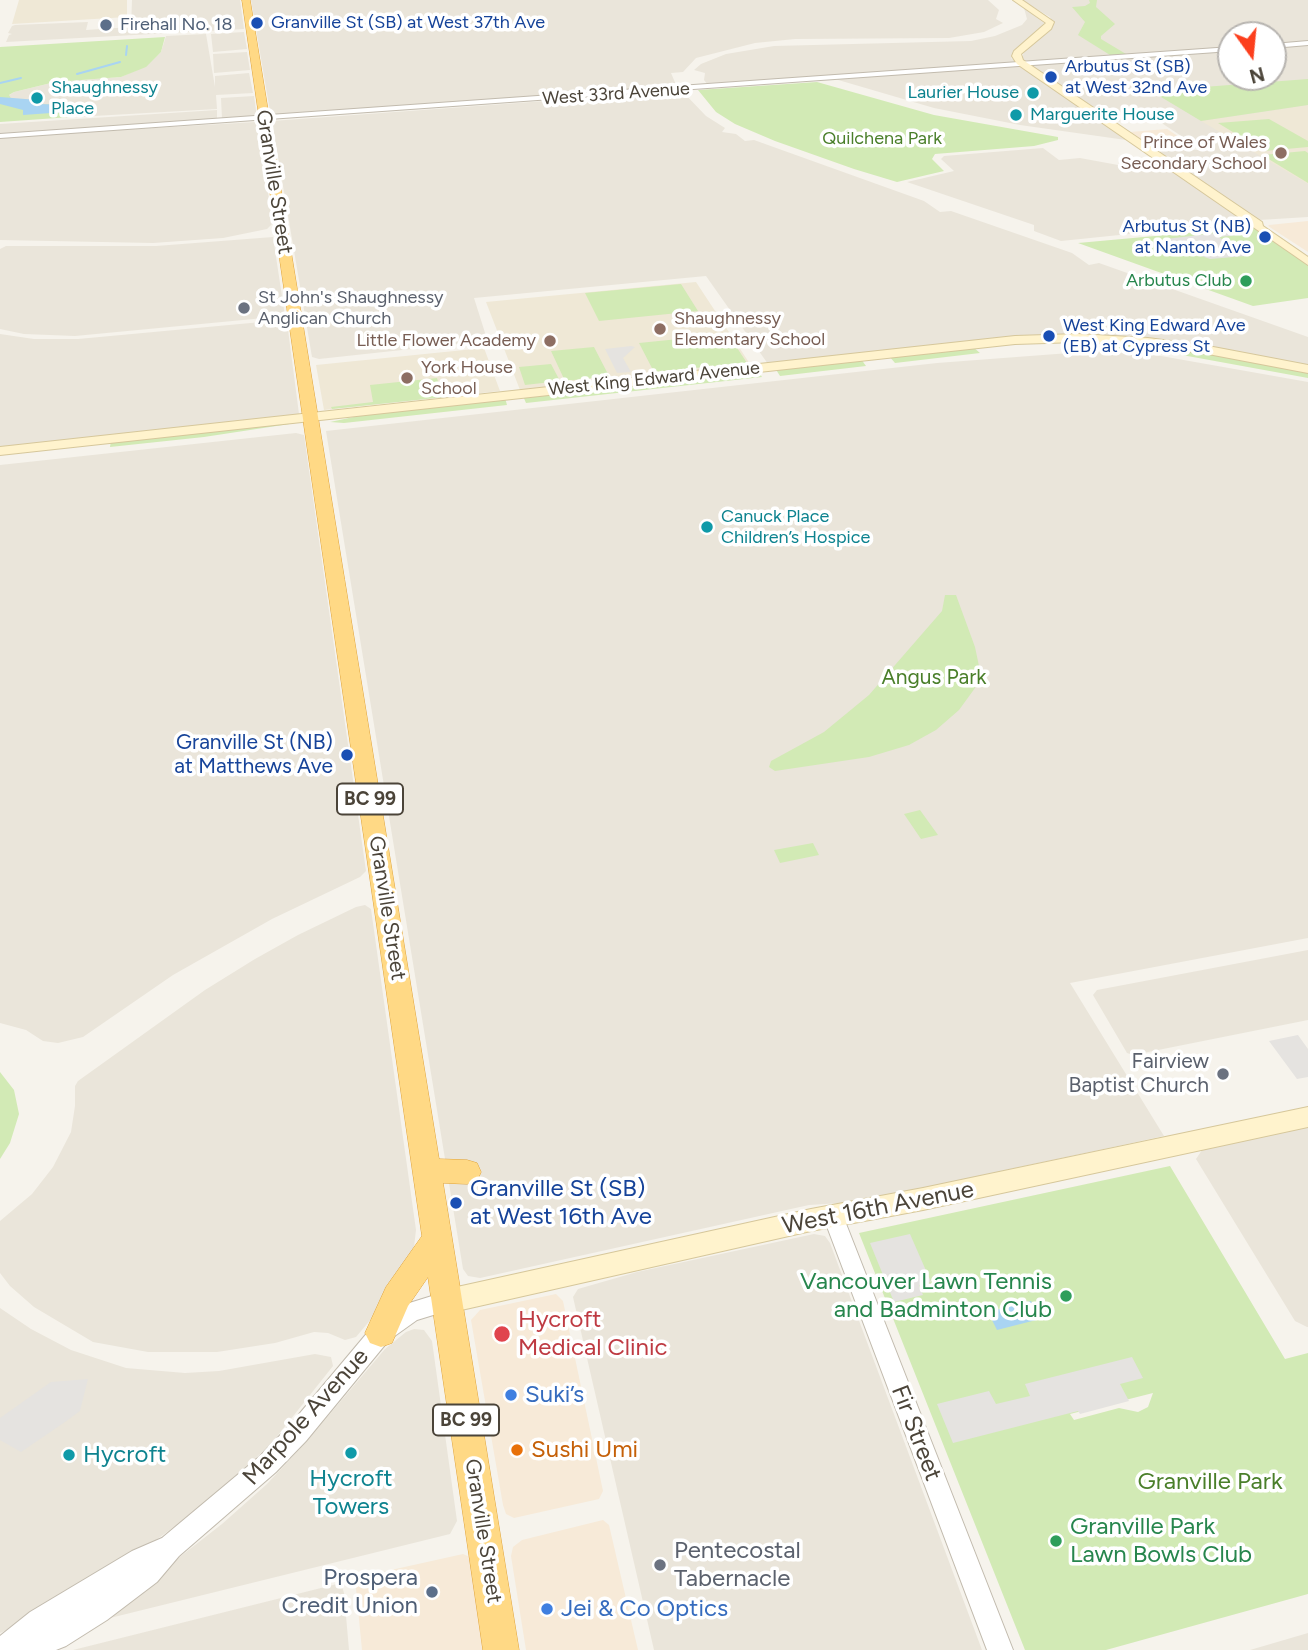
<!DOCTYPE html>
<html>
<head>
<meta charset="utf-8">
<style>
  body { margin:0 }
  #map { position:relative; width:1308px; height:1650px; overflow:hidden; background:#f6f3ec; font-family:Figtree,sans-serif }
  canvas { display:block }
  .north { position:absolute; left:1217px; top:21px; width:70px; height:70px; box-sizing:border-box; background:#fff; border:2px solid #b7b4b0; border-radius:50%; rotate:165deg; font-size:19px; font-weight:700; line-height:28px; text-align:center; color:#4b4439 }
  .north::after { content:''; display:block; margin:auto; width:24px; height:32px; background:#fc3f1d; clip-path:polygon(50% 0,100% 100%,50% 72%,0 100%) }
</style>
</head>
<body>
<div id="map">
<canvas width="1308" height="1650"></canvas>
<div class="north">N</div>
</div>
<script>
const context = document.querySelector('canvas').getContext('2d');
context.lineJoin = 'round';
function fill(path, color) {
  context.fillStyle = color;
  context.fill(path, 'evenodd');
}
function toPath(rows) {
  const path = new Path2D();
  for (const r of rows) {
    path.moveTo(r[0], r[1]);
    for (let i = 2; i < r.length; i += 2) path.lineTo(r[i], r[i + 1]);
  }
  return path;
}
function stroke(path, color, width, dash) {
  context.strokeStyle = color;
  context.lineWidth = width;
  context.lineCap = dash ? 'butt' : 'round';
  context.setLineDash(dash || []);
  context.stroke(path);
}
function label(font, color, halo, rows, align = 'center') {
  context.font = font + ' Figtree,sans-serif';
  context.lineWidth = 7;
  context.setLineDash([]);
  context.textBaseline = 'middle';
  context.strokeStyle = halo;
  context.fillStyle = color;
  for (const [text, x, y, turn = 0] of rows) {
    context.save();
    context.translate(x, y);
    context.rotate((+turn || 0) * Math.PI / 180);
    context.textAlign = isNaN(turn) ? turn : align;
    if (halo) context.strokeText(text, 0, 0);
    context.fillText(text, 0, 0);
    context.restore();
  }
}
fill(toPath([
  [132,0,240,0,244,29,6,42,9,35,12,34,8,33,12,26,15,25,88,22,86,30,131,27],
  [251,0,988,0,999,10,996,19,1003,23,984,32,949,38,795,39,755,43,696,58,683,72,671,73,677,87,271,117],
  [1021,0,1308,0,1308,217,1259,220,1153,148,1198,150,1198,147,1154,118,1115,122,1022,60,1024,51,1053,25,1050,17],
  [1231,35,1273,35,1273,77,1231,77],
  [1024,8,1044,23,1043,27,1011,58,1126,140,1020,125,934,108,828,77,708,85,704,80,705,73,694,70,701,64,726,54,774,46,971,41,995,36,1022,25,1027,19],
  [244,32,247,49,213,52,211,34],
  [206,34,215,87,215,76,249,73,253,93,216,95,217,109,76,117,71,111,12,100,8,96,14,92,55,82,121,77,146,66,161,52,166,36],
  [247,52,250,70,214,73,213,54],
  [682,91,706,116,725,128,722,132,736,134,745,141,754,140,924,201,940,212,951,211,1072,253,1089,265,1099,263,1308,337,1308,367,1089,337,768,364,706,276,474,298,487,339,485,341,319,359,312,357,272,121],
  [254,96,257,117,222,119,221,98],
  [217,110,217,121,0,135,0,124],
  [256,122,273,223,267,229,223,238,153,243,0,240,0,137],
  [1043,148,1059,160,1080,158,1118,165,1158,161,1246,222,1061,241,1034,231,1034,225,907,182,954,171,941,159,944,156],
  [273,237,285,316,75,336,24,334,0,329,0,249,6,246,156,246],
  [283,320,287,322,299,414,0,448,0,334,34,339,78,339],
  [1096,351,1161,356,1308,382,1308,938,1070,983,1164,1136,858,1202,809,1205,480,1278,468,1276,463,1269,326,431,937,363],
  [296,433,304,435,366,871,360,877,272,919,173,975,83,1037,58,1043,43,1041,26,1030,0,1023,0,465],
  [365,905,371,909,416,1230,414,1247,383,1305,356,1337,345,1340,328,1333,314,1332,275,1343,217,1352,148,1352,93,1342,34,1307,10,1286,0,1273,0,1221,32,1194,53,1167,71,1132,75,1106,75,1086,78,1081,205,990,255,959,298,935,356,907],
  [1308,950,1308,1020,1133,1055,1127,1053,1093,995,1097,990],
  [1308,1127,1308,1327,1307,1327,1295,1321,1196,1159,1202,1150],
  [814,1234,825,1236,830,1243,982,1650,654,1650,573,1297,578,1289,637,1272],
  [0,1308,31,1329,71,1350,126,1368,185,1373,219,1371,315,1354,331,1357,333,1366,271,1444,196,1511,149,1545,25,1622,0,1633],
  [414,1329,424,1330,432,1341,457,1521,450,1534,106,1619,104,1616,222,1524,267,1484,306,1442,385,1349,406,1332],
  [341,1583,344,1593,349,1650,73,1650],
  [1308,1633,1308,1650,1250,1650]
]), '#eae5da');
fill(toPath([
  [1167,129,1193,146,1147,143,1130,132],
  [1308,221,1308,252,1268,226,1269,225],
  [556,1294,563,1301,603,1491,599,1499,514,1518,506,1514,503,1505,471,1320,480,1310],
  [603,1520,609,1525,638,1650,526,1650,511,1556,513,1547,522,1540],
  [463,1554,470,1557,485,1650,362,1650,355,1578]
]), '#f7ead8');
fill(toPath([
  [19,0,127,0,127,17,12,24],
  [1308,105,1308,184,1201,121],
  [696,282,750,364,520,390,486,302],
  [484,348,500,391,324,410,316,365]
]), '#efe8d6');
fill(toPath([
  [1089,0,1097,0,1096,7,1115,24,1101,36,1101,39,1126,54,1110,55,1078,35,1085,22,1072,7,1085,6,1090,3],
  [165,37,161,52,146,67,121,77,55,82,14,92,9,95,12,100,38,100,38,104,72,105,71,110,74,110,75,114,71,117,0,122,0,47],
  [1308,79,1308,105,1201,121,1151,91],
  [817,82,934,115,1058,137,1058,140,1034,146,935,154,932,159,944,171,897,182,854,169,775,141,735,124,716,112,698,90],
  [1269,119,1308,141,1308,147,1264,151,1218,123],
  [1305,151,1308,153,1308,183,1262,155],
  [1254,227,1308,264,1308,298,1253,306,1078,243],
  [681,284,698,311,599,321,585,293],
  [728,334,747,363,654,372,639,343],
  [1090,340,1173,347,1308,371,1308,378,1182,355,1097,347],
  [594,347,609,376,565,381,551,351],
  [973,347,980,353,895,363,889,356],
  [861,359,866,366,780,376,775,368],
  [551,364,560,381,525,385,519,367],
  [757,370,762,377,526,403,523,396],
  [437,378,442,395,472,391,473,394,332,409,331,407,373,402,370,385],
  [505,398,507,405,344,423,330,422,368,414],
  [296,423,204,437,110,447,111,441],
  [945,595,956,595,975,647,979,666,975,688,959,710,936,730,909,745,869,757,775,771,769,767,771,761,824,732,869,695,942,611],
  [920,810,938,835,921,839,904,814],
  [813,843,819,855,780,863,774,850],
  [0,1072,14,1090,19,1114,10,1143,0,1159],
  [1170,1166,1285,1359,1308,1353,1308,1594,1106,1650,1025,1650,859,1233],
  [1153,1393,1148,1407,1138,1412,1119,1408,1074,1420,1070,1414]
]), '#d2eab5');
fill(toPath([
  [1241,230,1246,234,1219,237,1245,256,1210,259,1181,249,1166,239],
  [631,346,635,347,623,358,631,372,617,373,605,349],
  [1298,1035,1308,1049,1308,1077,1297,1079,1269,1041],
  [910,1234,931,1282,919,1285,923,1295,894,1302,870,1243],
  [1132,1357,1143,1378,1120,1384,1129,1401,1080,1414,1078,1411,953,1443,937,1404,989,1391,996,1404,1030,1396,1025,1384],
  [88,1379,80,1411,65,1422,21,1452,0,1440,0,1418,51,1382]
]), '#e5e3e0');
fill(toPath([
  [0,97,38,100,38,104,72,105,71,110,74,110,75,114,69,115,65,112,23,115,23,110,0,104],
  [1031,1301,1040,1319,997,1330,988,1312]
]), '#a9d4f2');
stroke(toPath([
  [126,55,127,46],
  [77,74,120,62],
  [0,83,21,78]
]), '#a9d4f2', 2);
const tertiary = toPath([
  [1308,41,1308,45,1273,48,1273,44,1308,41],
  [1231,47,1231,51,0,138,0,134,1231,47],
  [833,1207,840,1210,843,1216,1013,1650,987,1650,823,1216,826,1210,833,1207],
  [448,1291,456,1294,459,1301,456,1308,417,1320,389,1340,306,1441,276,1472,179,1556,157,1582,107,1620,66,1646,56,1650,0,1650,0,1636,30,1612,132,1551,162,1538,260,1456,290,1425,373,1326,403,1305,448,1291]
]);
const secondary = toPath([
  [1013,0,1022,0,1054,22,1051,29,1021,54,1023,60,1262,222,1263,226,1308,257,1308,265,1017,64,1012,56,1014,51,1046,23,1013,0],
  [1078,334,1148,338,1208,346,1308,365,1308,373,1208,354,1148,346,1078,342,1015,344,0,455,0,447,1015,336,1078,334],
  [1308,1107,1308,1127,923,1210,811,1231,448,1313,439,1309,435,1301,439,1293,448,1289,811,1209,923,1188,1308,1107]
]);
const trunk = toPath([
  [242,0,250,0,439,1159,467,1160,477,1163,481,1172,477,1181,467,1184,443,1183,519,1650,483,1650,428,1277,408,1306,392,1343,381,1347,370,1343,365,1333,386,1287,422,1236,242,0]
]);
stroke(tertiary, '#c2bbae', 2);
stroke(secondary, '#d6c79b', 2);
stroke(trunk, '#e0a43c', 1);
fill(tertiary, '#fff');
fill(secondary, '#fff3cd');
fill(trunk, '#ffd985');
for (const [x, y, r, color] of [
  [257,23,7,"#1a4fb4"],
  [106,25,7,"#5c6f8a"],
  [1051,77,7,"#1a4fb4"],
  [1033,93,7,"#0f9aa8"],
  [37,98,7,"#0f9aa8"],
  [1016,115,7,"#0f9aa8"],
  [1281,153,7,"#8d6e63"],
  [1265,237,7,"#1a4fb4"],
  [1246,281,7,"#2e9e5b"],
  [244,308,7,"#6b7280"],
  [660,329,7,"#8d6e63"],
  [1049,336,7,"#1a4fb4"],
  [550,341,7,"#8d6e63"],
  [407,378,7,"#8d6e63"],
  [707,527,7,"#0f9aa8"],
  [347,755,7,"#1a4fb4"],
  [1223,1074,7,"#6b7280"],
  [456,1203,7,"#1a4fb4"],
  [1066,1296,7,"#2e9e5b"],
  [502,1334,9,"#e0444e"],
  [511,1395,7,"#3f7fe0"],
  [517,1450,7,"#e8710a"],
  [351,1453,7,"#0f9aa8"],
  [69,1455,7,"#0f9aa8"],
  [1056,1541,7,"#2e9e5b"],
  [660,1565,7,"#6b7280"],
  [432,1592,7,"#5c6f8a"],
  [547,1609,7,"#3f7fe0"]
]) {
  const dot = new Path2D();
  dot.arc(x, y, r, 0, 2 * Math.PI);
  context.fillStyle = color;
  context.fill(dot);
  stroke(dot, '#fff', 2.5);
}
label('18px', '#164399', '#fff', [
  ["Granville St (SB) at West 37th Ave",271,23],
  ["Arbutus St (SB)",1065,67],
  ["at West 32nd Ave",1065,88],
  ["Arbutus St (NB)",1251,227,"right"],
  ["at Nanton Ave",1251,248,"right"],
  ["West King Edward Ave",1063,326],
  ["(EB) at Cypress St",1063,347]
], 'left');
label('18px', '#4e5e75', '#fff', [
  ["Firehall No. 18",120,25]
], 'left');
label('18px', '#0d838f', '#fff', [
  ["Shaughnessy",51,88],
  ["Place",51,109],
  ["Laurier House",1019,93,"right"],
  ["Marguerite House",1030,115],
  ["Canuck Place",721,517],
  ["Children’s Hospice",721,538]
], 'left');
label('18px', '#4b4439', '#fff', [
  ["West 33rd Avenue",616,94,-4],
  ["West King Edward Avenue",654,379,-6]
]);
label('18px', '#4a7f2a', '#fff', [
  ["Quilchena Park",882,139]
]);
label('18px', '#785e54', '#fff', [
  ["Prince of Wales",1267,143],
  ["Secondary School",1267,164],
  ["Shaughnessy",674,319,"left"],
  ["Elementary School",674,340,"left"],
  ["Little Flower Academy",536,341],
  ["York House",421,368,"left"],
  ["School",421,389,"left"]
], 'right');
label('18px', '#27864d', '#fff', [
  ["Arbutus Club",1232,281]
], 'right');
label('18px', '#5b616d', '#fff', [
  ["St John's Shaughnessy",258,298],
  ["Anglican Church",258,319]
], 'left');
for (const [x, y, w] of [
  [370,799,66],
  [466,1420,66]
]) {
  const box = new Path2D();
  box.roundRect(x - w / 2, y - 15.5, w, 31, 5);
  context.fillStyle = '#fff';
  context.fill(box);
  stroke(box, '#4b4439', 2);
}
label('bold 19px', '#4b4439', null, [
  ["BC 99",370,799],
  ["BC 99",466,1420]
]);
label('21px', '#4b4439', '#fff', [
  ["Granville Street",274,182,81],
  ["Granville Street",387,908,81],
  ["Granville Street",483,1531,81]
]);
label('21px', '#4a7f2a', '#fff', [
  ["Angus Park",934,678]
]);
label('21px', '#164399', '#fff', [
  ["Granville St (NB)",333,743],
  ["at Matthews Ave",333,767]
], 'right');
label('21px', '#5b616d', '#fff', [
  ["Fairview",1209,1062],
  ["Baptist Church",1209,1086]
], 'right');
label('24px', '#164399', '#fff', [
  ["Granville St (SB)",470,1189],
  ["at West 16th Ave",470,1217]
], 'left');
label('24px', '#4b4439', '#fff', [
  ["West 16th Avenue",878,1208,-11],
  ["Marpole Avenue",306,1417,-48],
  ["Fir Street",916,1433,69]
]);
label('24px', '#27864d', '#fff', [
  ["Vancouver Lawn Tennis",1052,1282],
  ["and Badminton Club",1052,1310],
  ["Granville Park",1070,1527,"left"],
  ["Lawn Bowls Club",1070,1555,"left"]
], 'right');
label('24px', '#be3a42', '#fff', [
  ["Hycroft",518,1320],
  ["Medical Clinic",518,1348]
], 'left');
label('24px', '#366cbe', '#fff', [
  ["Suki’s",525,1395],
  ["Jei & Co Optics",561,1609]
], 'left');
label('24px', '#c56008', '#fff', [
  ["Sushi Umi",531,1450]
], 'left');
label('24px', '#0d838f', '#fff', [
  ["Hycroft",83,1455],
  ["Hycroft",351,1479,"center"],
  ["Towers",351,1507,"center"]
], 'left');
label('24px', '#4a7f2a', '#fff', [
  ["Granville Park",1210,1482]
]);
label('24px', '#5b616d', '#fff', [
  ["Pentecostal",674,1551],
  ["Tabernacle",674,1579]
], 'left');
label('24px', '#4e5e75', '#fff', [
  ["Prospera",418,1578],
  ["Credit Union",418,1606]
], 'right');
</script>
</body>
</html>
